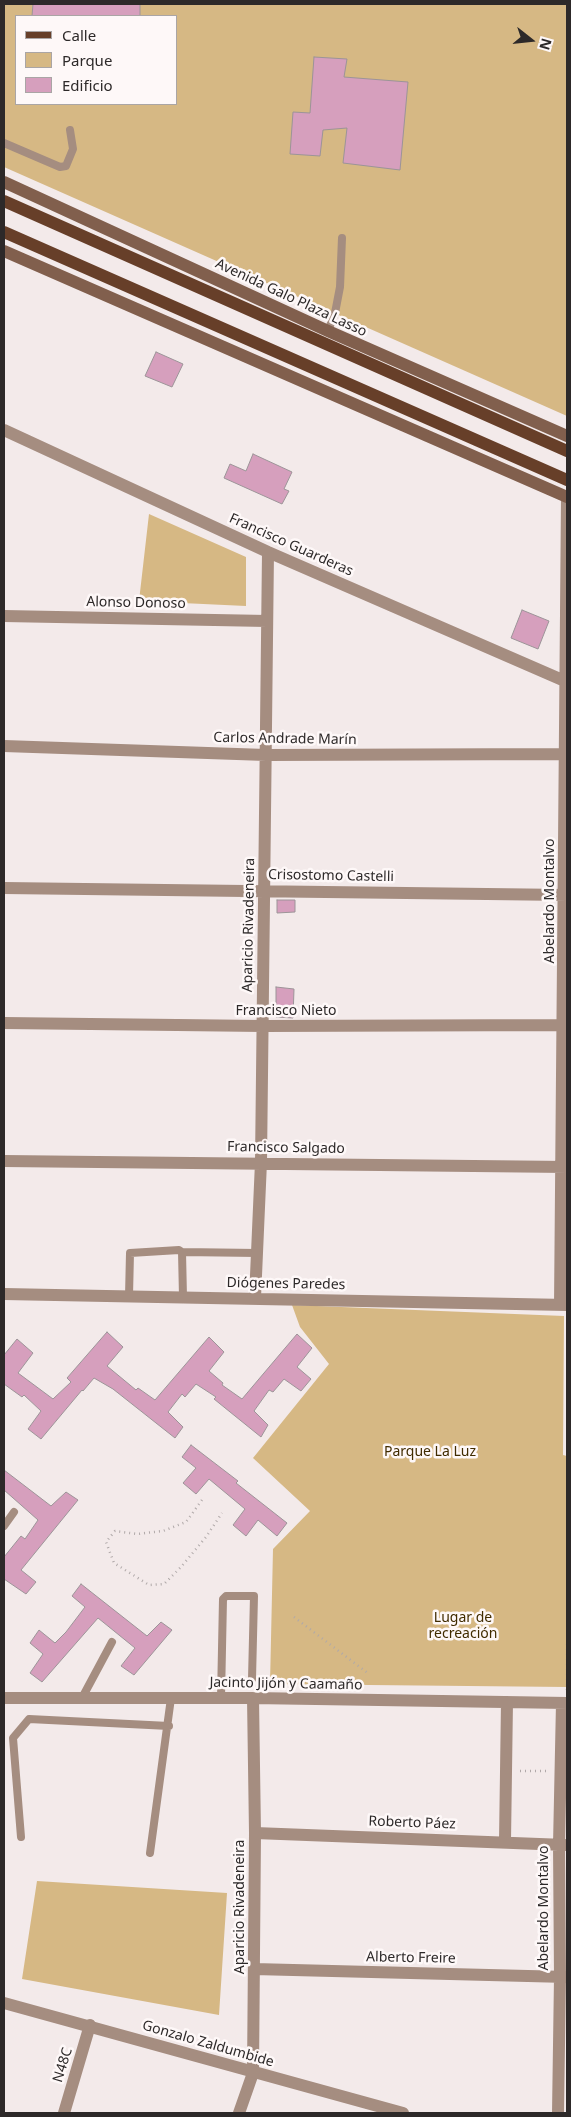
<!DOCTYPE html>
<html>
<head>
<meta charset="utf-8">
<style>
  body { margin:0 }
  #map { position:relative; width:571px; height:2117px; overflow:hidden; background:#f3eaea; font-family:"Noto Sans",sans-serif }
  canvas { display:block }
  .frame { position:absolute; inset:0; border:5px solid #2d2929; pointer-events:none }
  .legend { position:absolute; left:15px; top:15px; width:162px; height:90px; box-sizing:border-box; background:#fef8f8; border:1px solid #aaa5a5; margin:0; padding:6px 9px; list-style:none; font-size:15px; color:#2d2929 }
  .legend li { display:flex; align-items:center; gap:10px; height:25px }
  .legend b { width:25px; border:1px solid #aaa5a5 }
  .north { position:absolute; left:506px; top:15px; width:50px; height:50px; -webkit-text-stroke:4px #fef8f8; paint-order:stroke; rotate:106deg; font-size:14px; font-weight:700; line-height:20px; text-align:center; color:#2d2929 }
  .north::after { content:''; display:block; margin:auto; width:18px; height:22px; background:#2d2929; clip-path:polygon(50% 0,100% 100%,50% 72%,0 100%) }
</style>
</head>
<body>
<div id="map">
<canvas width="571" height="2117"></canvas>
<div class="frame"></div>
<ul class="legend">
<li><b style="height:6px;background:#673f29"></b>Calle</li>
<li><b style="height:14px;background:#d6b884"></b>Parque</li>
<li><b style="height:14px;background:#d69fbd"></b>Edificio</li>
</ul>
<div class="north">N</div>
</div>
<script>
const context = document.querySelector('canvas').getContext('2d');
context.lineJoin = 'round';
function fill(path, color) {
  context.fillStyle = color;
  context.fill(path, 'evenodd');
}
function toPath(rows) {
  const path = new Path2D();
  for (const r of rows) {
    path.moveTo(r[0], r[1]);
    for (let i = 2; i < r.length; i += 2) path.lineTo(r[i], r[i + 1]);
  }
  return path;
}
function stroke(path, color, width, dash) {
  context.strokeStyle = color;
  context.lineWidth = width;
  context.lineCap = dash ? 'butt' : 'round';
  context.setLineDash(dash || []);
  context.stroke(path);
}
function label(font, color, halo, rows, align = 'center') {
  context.font = font + ' "Noto Sans",sans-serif';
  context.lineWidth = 5;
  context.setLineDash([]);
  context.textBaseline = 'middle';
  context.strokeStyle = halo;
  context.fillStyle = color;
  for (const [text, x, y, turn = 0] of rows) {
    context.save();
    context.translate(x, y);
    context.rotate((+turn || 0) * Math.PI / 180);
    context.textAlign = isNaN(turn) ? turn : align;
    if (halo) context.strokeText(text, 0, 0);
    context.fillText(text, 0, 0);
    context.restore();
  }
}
fill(toPath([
  [4,4,567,4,567,416,4,167],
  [16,16,176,16,176,104,16,104],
  [149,514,246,557,246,606,139,601],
  [292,1305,564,1316,563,1455,567,1456,567,1687,270,1684,273,1549,310,1511,253,1458,329,1364,300,1327],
  [37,1881,227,1893,219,2015,22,1979]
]), '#d6b884');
const building = toPath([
  [33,4,140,4,140,16,32,16,33,4],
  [314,57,347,59,344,77,408,82,400,170,343,163,347,128,323,130,320,156,290,154,293,112,310,113,314,57],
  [156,352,183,364,172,387,145,376,156,352],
  [253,454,292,472,284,489,289,491,282,504,224,478,230,464,246,471,253,454],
  [522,610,549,621,538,649,511,638,522,610],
  [277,900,295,900,295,912,277,913,277,900],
  [276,987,294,989,293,1018,276,1017,276,987],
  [107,1332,123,1347,107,1366,136,1390,138,1388,155,1400,209,1337,224,1352,209,1371,223,1383,222,1385,242,1399,297,1334,312,1348,297,1367,311,1379,301,1391,284,1379,273,1392,269,1390,254,1411,268,1425,261,1437,214,1399,216,1397,196,1384,185,1397,182,1394,168,1412,183,1427,175,1438,113,1389,94,1378,83,1391,82,1390,41,1439,28,1429,41,1411,24,1395,22,1397,4,1384,4,1355,17,1339,33,1353,18,1373,53,1399,71,1382,67,1378,107,1332],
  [191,1445,238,1481,236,1483,287,1523,277,1536,258,1520,246,1536,233,1525,245,1509,209,1479,196,1494,183,1483,196,1468,182,1457,191,1445],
  [4,1470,51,1506,66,1492,78,1500,21,1570,36,1582,26,1594,4,1579,4,1557,21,1536,25,1539,38,1520,4,1490,4,1470],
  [81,1584,147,1636,161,1622,172,1630,134,1675,121,1666,135,1648,98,1618,42,1682,30,1673,43,1654,30,1643,39,1630,55,1643,66,1632,85,1607,72,1596,81,1584]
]);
fill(building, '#d69fbd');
stroke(building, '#9c9498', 1);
stroke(toPath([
  [202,1500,186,1522,163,1531,137,1534,115,1531,106,1542,114,1563,149,1585,164,1584,181,1567,206,1537,222,1513],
  [294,1617,369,1674],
  [567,1690,567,1644],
  [520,1771,546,1771]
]), '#b0a9a9', 2.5, [1, 4]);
stroke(toPath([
  [4,143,60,167,66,166,73,149,70,130],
  [328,331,335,313,340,287,342,238],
  [182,1252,257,1253],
  [129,1296,130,1253,179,1250,182,1252,183,1297],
  [4,1526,14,1512],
  [82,1698,112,1642],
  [221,1698,223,1599,226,1596,254,1596,252,1679],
  [21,1837,13,1738,29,1719,169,1726],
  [150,1853,171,1698]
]), '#a58d80', 8);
stroke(toPath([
  [4,430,268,552,567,682],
  [4,616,267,621],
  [4,746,266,755,565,754],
  [4,888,567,895],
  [4,1023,263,1026,567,1025],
  [4,1161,567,1167],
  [4,1294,567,1305],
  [255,1298,261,1162,268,552],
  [560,1305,567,497],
  [4,1698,253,1698,567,1703],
  [255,1833,565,1845],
  [505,1841,507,1702],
  [254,1969,567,1977],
  [64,2113,90,2025],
  [239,2113,253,2073,255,1833,253,1698],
  [558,2113,560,1977,559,1845,562,1703]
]), '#a58d80', 12);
stroke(toPath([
  [4,2003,403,2113]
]), '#a58d80', 12);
stroke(toPath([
  [4,182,328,331,567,436],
  [4,251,567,497]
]), '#815f4d', 12);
stroke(toPath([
  [4,201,567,451],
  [4,232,567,480]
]), '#673f29', 12);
label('14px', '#2d2929', '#fef8f8', [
  ["Avenida Galo Plaza Lasso",291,298,25],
  ["Francisco Guarderas",291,545,24],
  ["Alonso Donoso",136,603,1],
  ["Carlos Andrade Marín",285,739,1],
  ["Crisostomo Castelli",331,876,1],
  ["Abelardo Montalvo",550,901,-90],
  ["Aparicio Rivadeneira",249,925,-89],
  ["Francisco Nieto",286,1011],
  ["Francisco Salgado",286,1148,1],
  ["Diógenes Paredes",286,1284,1],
  ["Jacinto Jijón y Caamaño",286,1684,1],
  ["Roberto Páez",412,1823,2],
  ["Aparicio Rivadeneira",240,1907,-90],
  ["Abelardo Montalvo",544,1908,-90],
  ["Alberto Freire",411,1958,1],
  ["Gonzalo Zaldumbide",208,2044,16],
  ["N48C",63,2065,-73]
]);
label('14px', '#412c00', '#fef8f8', [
  ["Parque La Luz",430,1452],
  ["Lugar de",463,1618],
  ["recreación",463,1634]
]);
</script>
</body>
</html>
